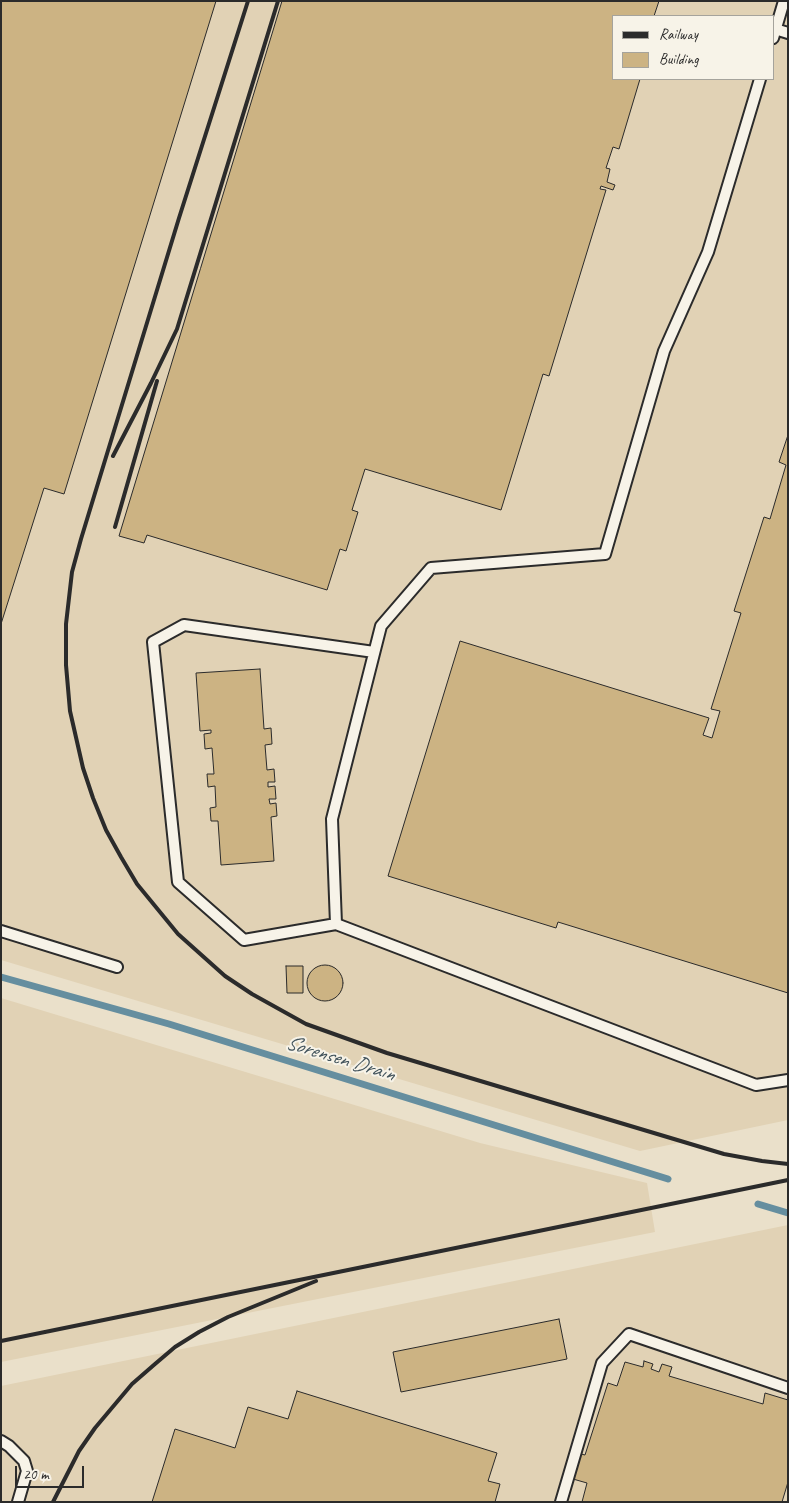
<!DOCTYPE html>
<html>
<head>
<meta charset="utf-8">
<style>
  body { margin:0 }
  #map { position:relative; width:789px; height:1503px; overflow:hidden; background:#eae0ca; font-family:Caveat,sans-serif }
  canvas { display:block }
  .frame { position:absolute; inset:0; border:2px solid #2b2b2b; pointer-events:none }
  .legend { position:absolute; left:612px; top:15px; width:162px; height:65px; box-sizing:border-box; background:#f7f3e8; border:1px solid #a5a39c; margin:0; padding:6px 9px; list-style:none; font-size:15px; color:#2b2b2b }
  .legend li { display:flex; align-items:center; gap:10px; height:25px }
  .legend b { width:25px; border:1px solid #a5a39c }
  .scale { position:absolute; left:15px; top:1466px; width:69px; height:22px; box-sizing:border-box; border:2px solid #2b2b2b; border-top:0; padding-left:6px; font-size:15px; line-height:18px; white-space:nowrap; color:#2b2b2b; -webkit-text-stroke:4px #f7f3e8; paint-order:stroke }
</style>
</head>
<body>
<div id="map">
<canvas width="789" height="1503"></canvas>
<div class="frame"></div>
<ul class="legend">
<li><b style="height:6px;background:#2b2b2b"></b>Railway</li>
<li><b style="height:14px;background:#ccb383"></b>Building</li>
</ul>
<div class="scale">20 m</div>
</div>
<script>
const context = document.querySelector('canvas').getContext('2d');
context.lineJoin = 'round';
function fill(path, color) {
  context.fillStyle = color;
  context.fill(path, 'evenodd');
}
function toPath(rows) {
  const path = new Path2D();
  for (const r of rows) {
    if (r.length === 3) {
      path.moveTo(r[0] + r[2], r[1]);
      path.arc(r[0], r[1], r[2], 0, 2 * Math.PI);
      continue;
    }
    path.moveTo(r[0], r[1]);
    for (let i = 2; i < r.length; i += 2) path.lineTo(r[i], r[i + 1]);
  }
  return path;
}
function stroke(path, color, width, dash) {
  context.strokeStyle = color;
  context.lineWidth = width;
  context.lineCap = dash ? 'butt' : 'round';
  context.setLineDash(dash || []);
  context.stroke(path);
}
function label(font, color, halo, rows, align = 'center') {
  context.font = font + ' Caveat,sans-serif';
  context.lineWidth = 4;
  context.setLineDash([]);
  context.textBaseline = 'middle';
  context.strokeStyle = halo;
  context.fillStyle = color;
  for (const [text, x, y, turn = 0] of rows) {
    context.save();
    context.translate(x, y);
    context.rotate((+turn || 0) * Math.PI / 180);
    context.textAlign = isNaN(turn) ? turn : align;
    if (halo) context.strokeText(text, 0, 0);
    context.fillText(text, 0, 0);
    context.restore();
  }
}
fill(toPath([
  [1,1,788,1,788,1120,640,1151,1,960],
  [613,16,773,16,773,79,613,79],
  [1,998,480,1143,647,1183,655,1232,1,1362],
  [788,1225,788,1502,1,1502,1,1386]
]), '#e1d2b5');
stroke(toPath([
  [1,977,169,1024,668,1179],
  [758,1204,788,1213]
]), '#658e9f', 7);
const building = toPath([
  [1,1,216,1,64,494,44,488,1,624,1,1],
  [282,1,659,1,654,16,613,16,613,79,640,79,619,149,613,147,606,168,610,169,607,182,615,185,613,190,601,186,600,189,606,190,549,376,543,374,501,510,365,469,352,510,358,512,346,551,340,549,327,590,147,535,144,543,119,536,282,1],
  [788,435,788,993,558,922,556,928,388,876,460,641,709,718,703,735,712,738,720,711,711,709,741,613,734,611,764,517,770,519,786,465,779,462,788,435],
  [260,669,264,729,271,728,272,744,265,745,267,770,274,769,275,782,268,782,268,787,275,786,276,799,269,799,270,804,276,803,277,816,271,817,274,861,221,865,218,821,211,821,210,808,216,807,215,786,208,787,207,774,214,774,212,748,205,749,204,734,211,733,211,730,200,731,196,673,260,669],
  [325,983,18],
  [286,966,303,966,303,993,287,993,286,966],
  [559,1319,567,1359,401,1392,393,1352,559,1319],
  [644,1361,653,1364,651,1369,659,1372,662,1364,672,1367,669,1376,763,1404,765,1393,788,1400,788,1482,782,1502,582,1502,587,1483,573,1479,581,1454,585,1455,608,1383,617,1386,625,1362,643,1367,644,1361],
  [297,1391,497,1453,488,1481,500,1484,495,1502,152,1502,175,1429,235,1448,248,1407,288,1419,297,1391]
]);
fill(building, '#ccb383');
stroke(building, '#2b2b2b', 1);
const service = toPath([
  [775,29,788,33],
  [773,38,784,1],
  [760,79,708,252,664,351,605,554,431,568,381,626,332,819,336,924,756,1085,788,1080],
  [336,924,244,940,178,882,153,642,184,625,374,652],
  [1,931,117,967],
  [1,1441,9,1446,24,1461,27,1471,18,1502],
  [561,1502,602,1363,629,1334,788,1388]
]);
stroke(service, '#2b2b2b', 14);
stroke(service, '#f7f3e8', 10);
stroke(toPath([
  [248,1,179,218,81,539,72,572,66,624,66,665,70,711,83,768,93,798,106,830,121,857,137,884,178,934,225,976,252,994,306,1024,387,1053,724,1154,762,1161,788,1164],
  [113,456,151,383,177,329,278,1],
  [115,527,157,381],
  [1,1341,788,1180],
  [53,1502,79,1451,95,1428,132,1384,155,1364,175,1347,199,1332,228,1317,316,1281]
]), '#2b2b2b', 4);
label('italic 21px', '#43545c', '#f7f3e8', [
  ["Sorensen Drain",340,1059,17]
]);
</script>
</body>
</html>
